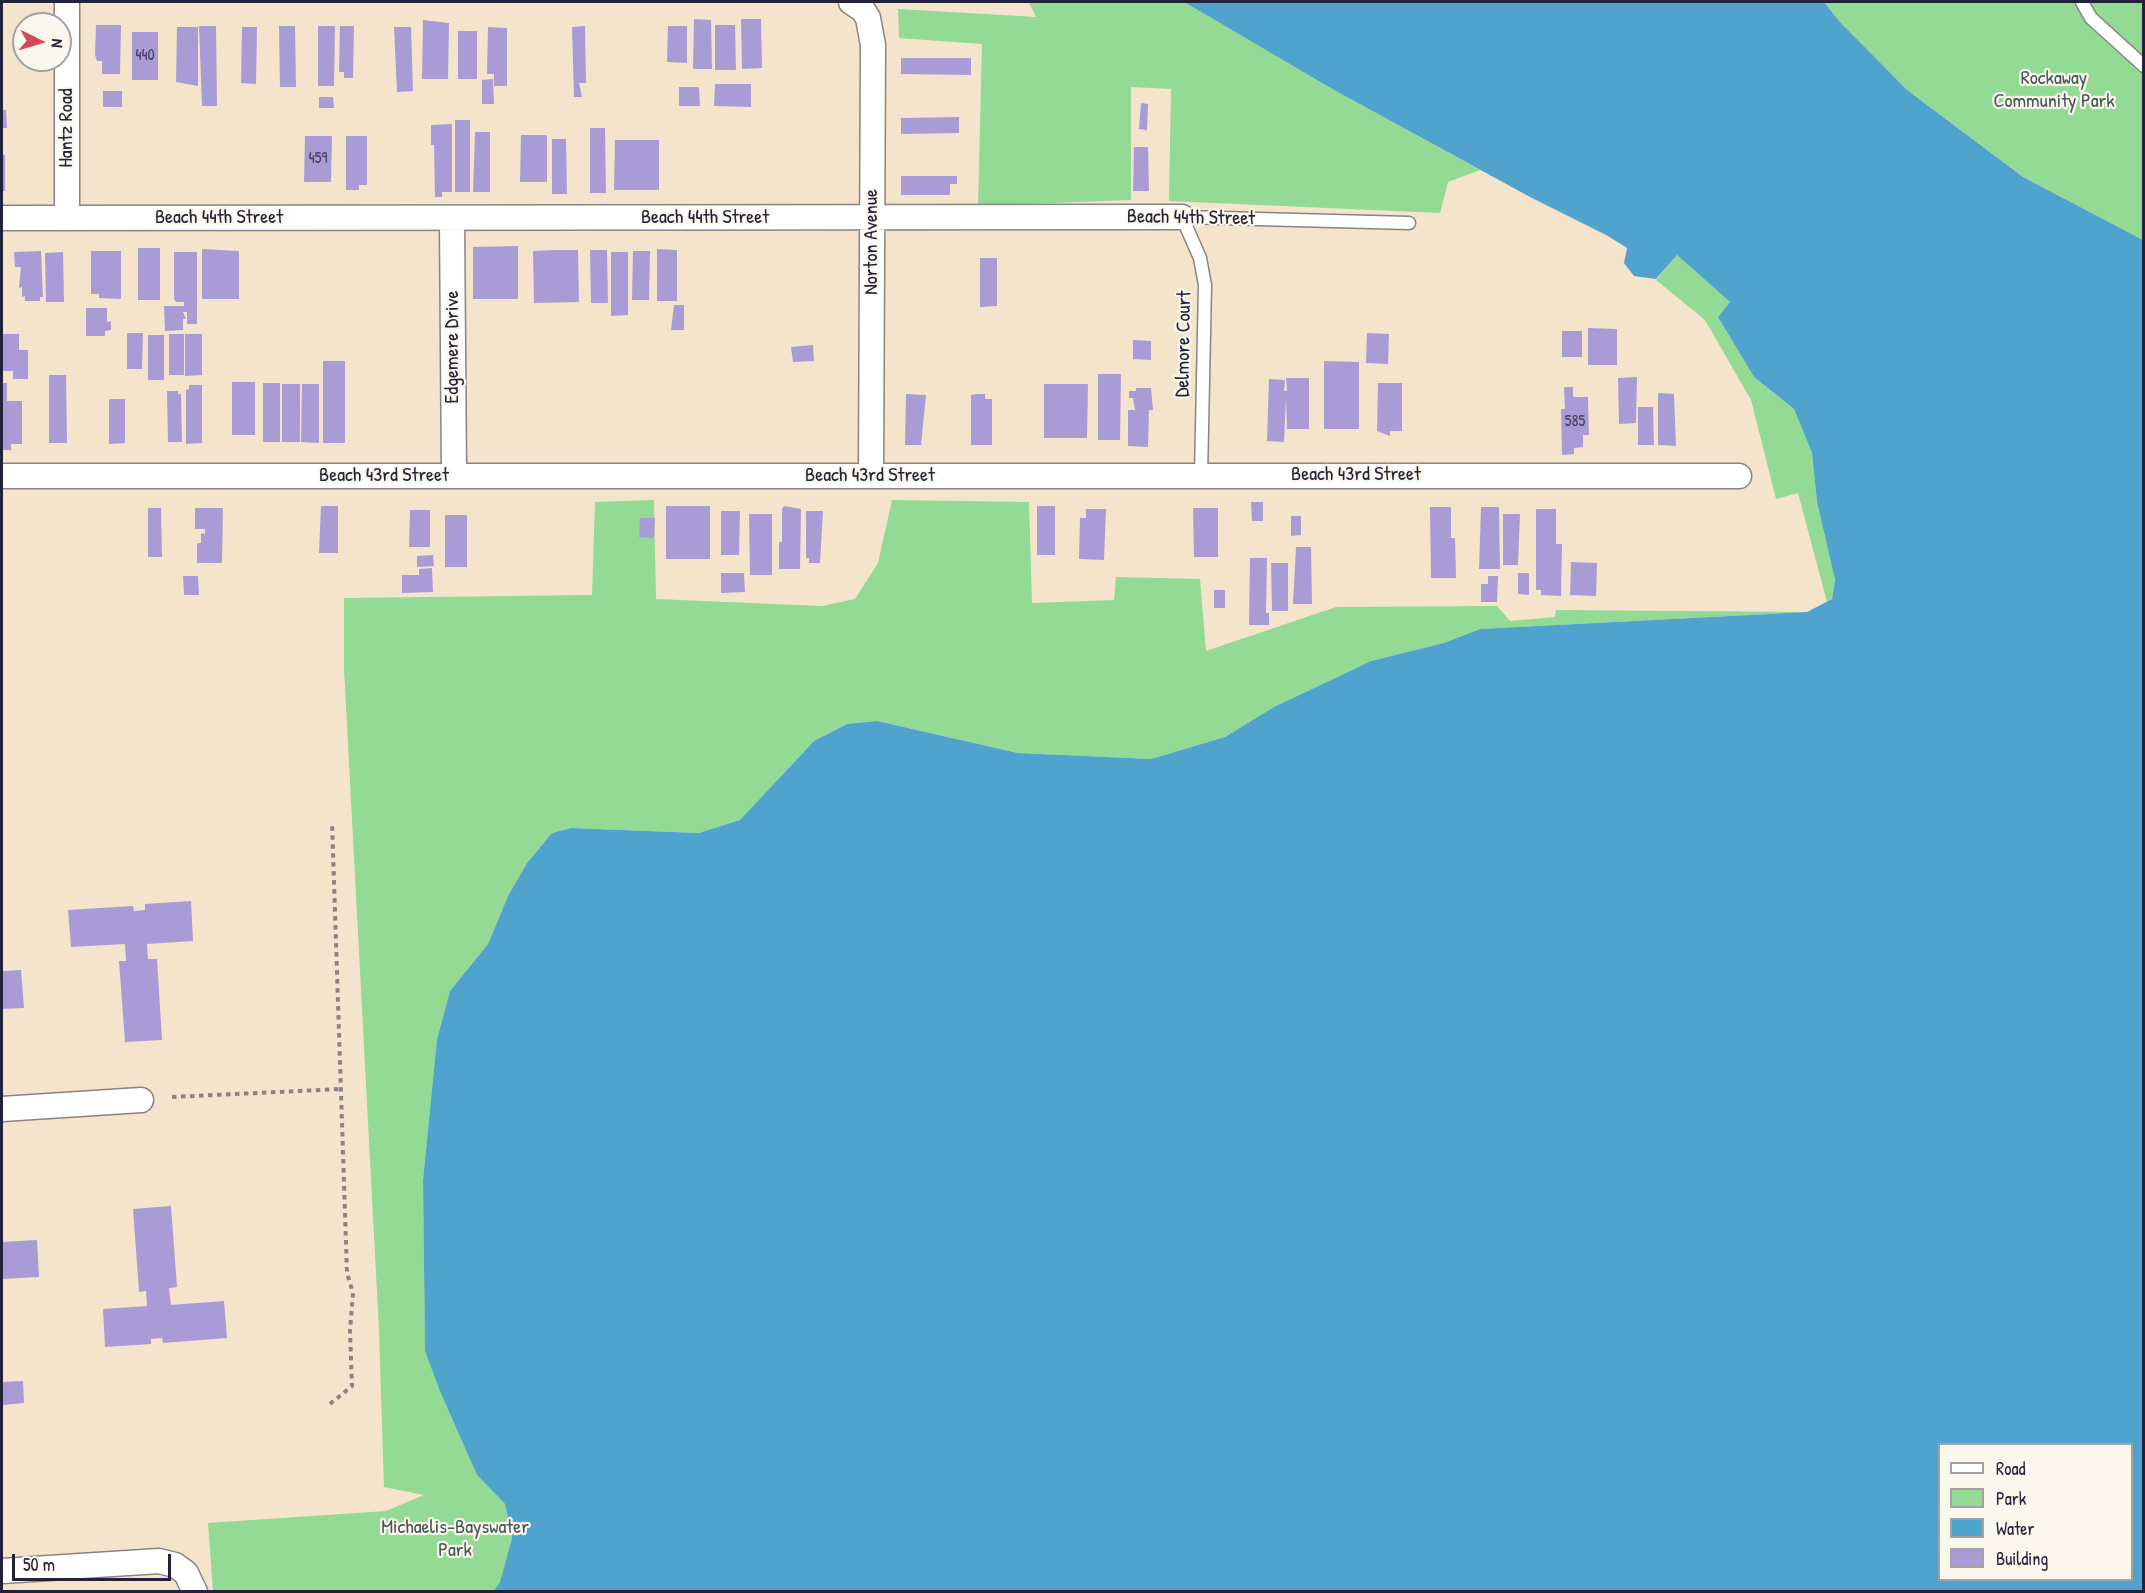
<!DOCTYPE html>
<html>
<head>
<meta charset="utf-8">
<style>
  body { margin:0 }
  #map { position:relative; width:2145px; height:1593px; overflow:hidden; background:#f4e4cb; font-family:"Patrick Hand",sans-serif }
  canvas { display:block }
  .frame { position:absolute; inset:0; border:3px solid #22223b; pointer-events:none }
  .legend { position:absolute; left:1938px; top:1443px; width:195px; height:138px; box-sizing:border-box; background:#fbf7ec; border:2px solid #a4a2a5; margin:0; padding:8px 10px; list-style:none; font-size:18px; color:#22223b }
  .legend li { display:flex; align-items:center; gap:12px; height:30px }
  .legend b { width:30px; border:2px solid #a4a2a5 }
  .north { position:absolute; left:12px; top:12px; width:60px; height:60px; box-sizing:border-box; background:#fbf7ec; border:2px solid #a4a2a5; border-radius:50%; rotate:95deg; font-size:16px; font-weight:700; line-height:24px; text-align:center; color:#22223b }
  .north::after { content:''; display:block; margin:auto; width:21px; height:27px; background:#d1495b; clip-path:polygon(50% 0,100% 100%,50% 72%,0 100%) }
  .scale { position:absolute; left:12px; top:1554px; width:159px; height:27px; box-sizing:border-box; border:3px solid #22223b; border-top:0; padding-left:8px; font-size:18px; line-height:21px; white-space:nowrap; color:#22223b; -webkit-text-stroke:4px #fbf7ec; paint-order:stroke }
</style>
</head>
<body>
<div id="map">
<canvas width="2145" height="1593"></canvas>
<div class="frame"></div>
<ul class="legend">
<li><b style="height:8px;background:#fff"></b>Road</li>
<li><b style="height:16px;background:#93da94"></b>Park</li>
<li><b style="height:16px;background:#50a3cc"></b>Water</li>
<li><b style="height:16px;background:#a99cd6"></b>Building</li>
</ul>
<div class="north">N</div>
<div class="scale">50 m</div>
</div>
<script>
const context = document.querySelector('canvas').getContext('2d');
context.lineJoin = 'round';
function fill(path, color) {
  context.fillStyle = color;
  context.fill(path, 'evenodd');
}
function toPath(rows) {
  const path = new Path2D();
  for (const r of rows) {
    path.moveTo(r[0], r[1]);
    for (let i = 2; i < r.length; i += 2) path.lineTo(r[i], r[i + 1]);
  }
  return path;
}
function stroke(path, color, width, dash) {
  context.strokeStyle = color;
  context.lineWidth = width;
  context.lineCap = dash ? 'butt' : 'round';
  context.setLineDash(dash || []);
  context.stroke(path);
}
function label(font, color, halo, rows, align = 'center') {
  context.font = font + ' "Patrick Hand",sans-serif';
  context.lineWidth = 4.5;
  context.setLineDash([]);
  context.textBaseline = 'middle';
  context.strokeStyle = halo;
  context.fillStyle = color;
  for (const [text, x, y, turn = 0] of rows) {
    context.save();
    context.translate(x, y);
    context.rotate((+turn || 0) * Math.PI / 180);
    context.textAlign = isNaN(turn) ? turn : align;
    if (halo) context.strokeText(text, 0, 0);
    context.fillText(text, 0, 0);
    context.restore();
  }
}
fill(toPath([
  [1029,2,1184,2,1334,90,1480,170,1448,182,1440,213,1169,201,1171,89,1131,87,1131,200,978,206,982,44,899,38,898,9,1036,17],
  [1824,2,2143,2,2143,240,2023,177,1907,90,1839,21],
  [1677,255,1730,302,1718,317,1754,377,1794,409,1812,453,1817,502,1835,580,1832,599,1827,602,1798,493,1776,499,1751,400,1705,320,1656,280],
  [654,500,656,599,822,606,855,599,878,563,892,500,1029,502,1032,603,1114,600,1116,577,1200,579,1206,651,1336,607,1497,606,1510,621,1555,617,1556,610,1807,612,1480,629,1444,643,1371,661,1274,707,1225,737,1151,759,1018,753,877,721,847,724,814,741,740,820,699,833,571,828,552,833,527,863,508,896,488,944,450,991,437,1039,423,1180,425,1351,477,1475,505,1504,512,1538,500,1582,494,1592,213,1591,208,1523,386,1511,424,1495,384,1487,379,1330,344,668,344,598,592,595,595,502]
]), '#93da94');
fill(toPath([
  [1184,2,1824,2,1839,21,1907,90,2023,177,2143,240,2143,1591,494,1591,500,1582,512,1538,505,1504,477,1475,440,1391,425,1351,423,1180,437,1039,450,991,488,944,508,896,527,863,552,833,571,828,699,833,740,820,814,741,847,724,877,721,1018,753,1151,759,1225,737,1274,707,1371,661,1444,643,1480,629,1807,612,1832,599,1835,580,1817,502,1812,453,1794,409,1754,377,1718,317,1730,302,1677,255,1656,279,1634,276,1624,263,1627,248,1608,236,1530,197,1334,90],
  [1940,1444,2132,1444,2132,1580,1940,1580]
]), '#50a3cc');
fill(toPath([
  [694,19,711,20,712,69,693,69],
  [741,19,761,19,762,68,742,69],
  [423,20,449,23,448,79,422,79],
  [96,25,121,25,120,74,102,74,102,61,97,61,95,55],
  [715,25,735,25,736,70,715,70],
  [199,26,216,26,217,106,202,106],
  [279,26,295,26,296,87,280,87],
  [318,26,335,26,334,86,318,86],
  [340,26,354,26,353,78,344,78,344,72,339,72],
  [585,26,586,83,579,83,582,97,574,97,572,27],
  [668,26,687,26,687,63,667,62],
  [177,27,198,27,198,86,176,82],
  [242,27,257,27,256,84,241,83],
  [394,27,411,27,413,91,397,92],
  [488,27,507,28,507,86,494,86,494,74,487,74],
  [458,31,477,31,477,79,458,79],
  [132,32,158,32,158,80,132,80],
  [901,58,971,58,971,75,901,74],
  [493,79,494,104,482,104,482,80],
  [715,84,751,84,751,107,714,106],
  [679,87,699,87,700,106,679,106],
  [103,91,122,91,122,107,103,107],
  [319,97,333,97,334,108,319,108],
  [1141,103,1148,104,1147,130,1139,129],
  [2,110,6,110,7,128,2,128],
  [959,117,959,133,901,134,901,118],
  [455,120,470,120,470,192,455,192],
  [452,124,452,192,442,192,442,197,435,197,434,145,431,145,431,125],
  [590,128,605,128,606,193,590,193],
  [475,132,490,132,490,192,473,192],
  [521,135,547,135,547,182,520,182],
  [305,136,332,136,331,182,304,182],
  [346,136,367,136,367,185,359,185,359,190,346,190],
  [552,139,566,139,567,194,552,194],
  [615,140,659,140,659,190,614,190],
  [1134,147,1148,147,1149,191,1133,191],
  [2,154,5,155,5,191,2,191],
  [901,176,957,176,957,184,950,184,950,195,901,195],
  [518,246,518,299,473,299,473,247],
  [138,248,160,248,160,300,138,300],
  [202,249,239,251,239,299,202,299],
  [657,249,677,250,677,301,657,301],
  [556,250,578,250,579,302,534,303,533,251],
  [590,250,607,250,608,303,591,303],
  [41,251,43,297,40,297,40,301,25,301,25,296,22,297,22,287,19,288,21,267,15,267,14,252],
  [91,251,121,251,121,299,99,298,99,294,91,294],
  [633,251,650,251,649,300,632,300],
  [63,252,64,302,46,302,45,253],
  [174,252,197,252,197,324,187,324,187,312,183,312,186,319,183,319,183,330,165,331,164,306,184,306,184,302,176,302,174,299],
  [611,252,628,252,628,315,611,316],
  [980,258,997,258,997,306,980,307],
  [674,305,684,305,684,330,671,330],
  [86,308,107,308,107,322,111,321,111,330,105,331,105,336,86,336],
  [1588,328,1617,329,1617,365,1588,365],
  [1562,331,1582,331,1582,357,1562,357],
  [127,333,143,333,142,369,127,369],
  [1367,333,1389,334,1388,364,1366,363],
  [2,334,19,334,19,350,28,350,28,379,13,379,13,371,2,371],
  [169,334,184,334,184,375,169,375],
  [185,334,202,334,202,375,185,376],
  [148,335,164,335,164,380,148,380],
  [1133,340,1151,341,1151,360,1133,359],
  [813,345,814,361,793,362,791,347],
  [323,361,345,361,345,443,323,443],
  [1324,361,1359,362,1359,429,1324,429],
  [1098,374,1121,374,1120,440,1098,440],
  [49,375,66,375,67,443,49,443],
  [1637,377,1636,423,1619,424,1618,378],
  [1286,378,1309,378,1309,429,1287,429,1286,397,1284,442,1267,441,1269,379,1285,380,1284,391,1287,391],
  [232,382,255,382,255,435,232,435],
  [2,383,7,383,7,401,22,401,22,444,11,444,11,450,2,450],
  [263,383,280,383,280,442,263,442],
  [1378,383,1402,383,1402,431,1390,431,1390,436,1377,431],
  [282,384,300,384,300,442,282,442],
  [302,384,319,384,319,443,301,442],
  [1044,384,1088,384,1087,438,1044,438],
  [189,385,202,385,202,443,186,444,186,390,189,389],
  [1564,387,1573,387,1573,397,1588,397,1589,435,1583,435,1583,447,1574,448,1574,454,1562,455,1561,409,1565,409],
  [1136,388,1151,388,1153,410,1149,410,1148,447,1128,446,1128,410,1135,410,1133,398,1129,398,1129,391,1136,391],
  [167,391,178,391,178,394,181,394,182,442,168,442],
  [1658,393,1674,394,1676,446,1658,445],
  [906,394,926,395,921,445,905,445],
  [977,394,985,394,985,399,992,399,992,445,971,445,971,395],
  [109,399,125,399,125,443,109,444],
  [1638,407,1653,407,1654,445,1638,445],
  [1251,502,1263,502,1263,521,1252,521],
  [321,506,338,506,338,553,319,553],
  [666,506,710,506,710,559,666,559],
  [784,506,801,509,800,569,779,569,779,542,782,542,782,509],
  [1037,506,1055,506,1055,555,1037,555],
  [1430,507,1451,507,1451,538,1455,538,1456,578,1431,578],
  [1481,507,1499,507,1500,569,1479,569],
  [148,508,161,508,162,557,148,557],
  [195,508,223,508,222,563,197,563,197,543,201,543,201,533,205,534,205,529,195,529],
  [1193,508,1218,508,1218,557,1194,557],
  [1086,509,1106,509,1104,560,1079,559,1080,518,1086,518],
  [1536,509,1556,509,1556,544,1562,544,1561,596,1541,595,1541,590,1536,590],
  [410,510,430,510,430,547,409,547],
  [721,511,740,511,739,555,721,555],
  [806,511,823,511,820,563,809,563,809,558,806,558],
  [749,514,772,514,772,575,750,575],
  [1503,514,1520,514,1518,565,1503,565],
  [445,515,467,515,467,567,445,567],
  [1291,516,1301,516,1301,535,1291,536],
  [640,518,655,518,654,538,639,537],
  [1296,547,1311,547,1312,604,1293,604],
  [433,555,434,566,417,567,417,556],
  [1250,558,1267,558,1266,613,1269,613,1269,625,1249,625],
  [1571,562,1597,563,1596,596,1570,595],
  [1271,563,1288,563,1288,611,1272,611],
  [432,568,433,592,402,593,402,575,419,575,419,569],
  [721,573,744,573,745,592,721,593],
  [1518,573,1529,573,1529,595,1518,594],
  [183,576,198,576,199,595,184,595],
  [1488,576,1498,576,1497,602,1481,602,1481,584,1488,584],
  [1214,590,1225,590,1225,608,1214,608],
  [191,901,193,941,147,944,148,959,157,959,162,1040,125,1042,119,961,126,961,125,944,71,947,68,910,133,906,134,911,145,910,145,904],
  [21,970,24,1008,2,1009,2,971],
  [171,1206,177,1287,169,1288,171,1305,224,1301,227,1338,163,1343,162,1338,151,1339,151,1344,105,1347,103,1309,147,1306,146,1291,139,1292,133,1209],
  [37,1240,39,1277,2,1279,2,1242],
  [23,1381,24,1403,2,1405,2,1382]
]), '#a99cd6');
const service = toPath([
  [2082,2,2091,18,2144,66],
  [1201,475,1205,285,1200,258,1182,217,1409,223]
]);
const minor = toPath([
  [851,2,863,10,868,18,873,45,871,476],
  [2,218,1182,217],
  [67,218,67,2],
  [452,218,454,476],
  [2,476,1739,476],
  [2,1109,141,1100],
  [2,1571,159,1561,175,1565,186,1573,195,1592]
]);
stroke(service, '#8b8383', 15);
stroke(minor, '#8b8383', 27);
stroke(toPath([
  [172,1097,341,1089],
  [330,1404,352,1386,350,1331,353,1293,347,1273,332,822]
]), '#8b8383', 4, [4.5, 4.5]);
stroke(service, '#fff', 12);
stroke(minor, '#fff', 24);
label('16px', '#444062', null, [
  ["440",145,56],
  ["459",318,159],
  ["585",1575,422]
]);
label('20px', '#445956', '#fbf7ec', [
  ["Rockaway",2054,79],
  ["Community Park",2054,102],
  ["Michaelis-Bayswater",455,1528],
  ["Park",455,1551]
]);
label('20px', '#22223b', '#fbf7ec', [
  ["Hantz Road",67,128,-90],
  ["Beach 44th Street",219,218],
  ["Beach 44th Street",705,218],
  ["Beach 44th Street",1191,218,1],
  ["Norton Avenue",872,242,-90],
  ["Delmore Court",1184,344,-89],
  ["Edgemere Drive",453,347,-90],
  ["Beach 43rd Street",1356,475],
  ["Beach 43rd Street",384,476],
  ["Beach 43rd Street",870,476]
]);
</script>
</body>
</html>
